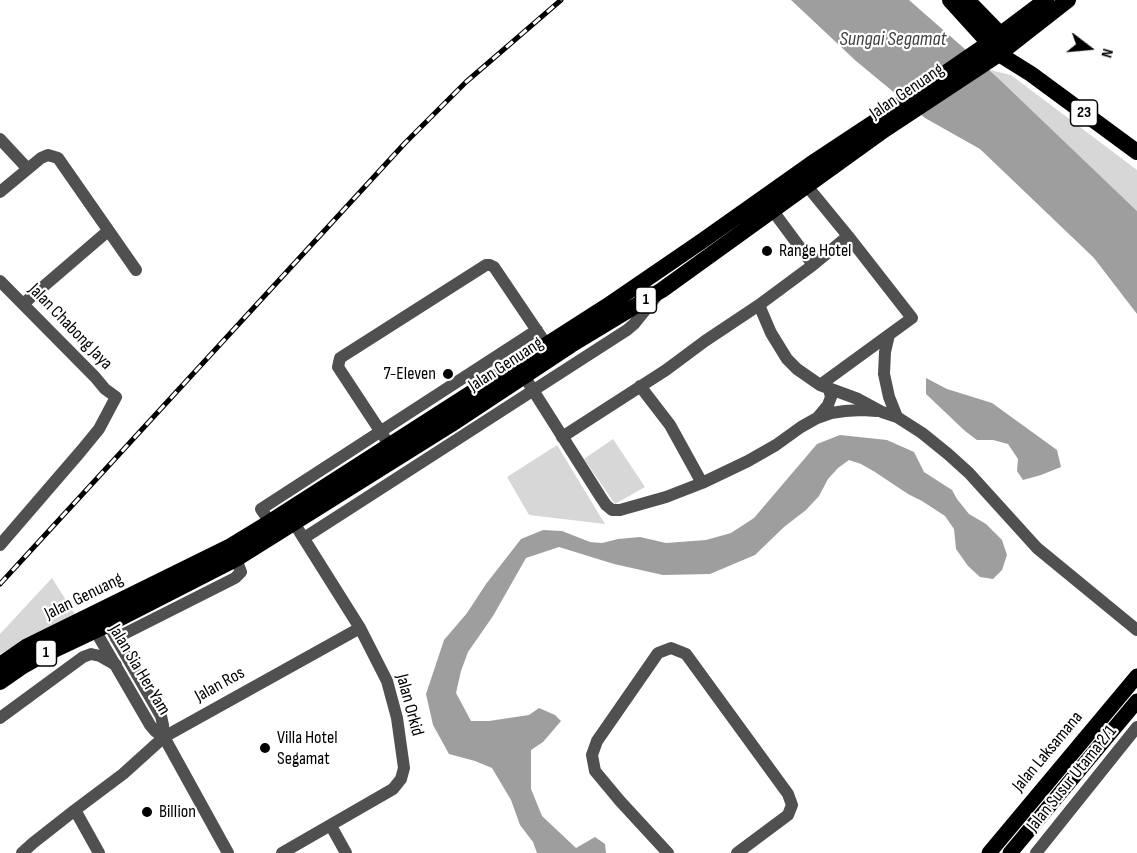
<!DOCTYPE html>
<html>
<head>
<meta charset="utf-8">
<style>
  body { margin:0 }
  #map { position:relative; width:1137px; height:853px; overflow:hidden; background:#fff; font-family:"Sofia Sans Condensed",sans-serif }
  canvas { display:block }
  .north { position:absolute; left:1059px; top:18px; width:60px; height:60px; -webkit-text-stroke:4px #fff; paint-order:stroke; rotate:106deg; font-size:16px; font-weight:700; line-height:24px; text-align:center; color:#000 }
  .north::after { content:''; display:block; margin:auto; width:21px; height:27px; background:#000; clip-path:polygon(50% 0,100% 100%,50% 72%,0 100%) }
</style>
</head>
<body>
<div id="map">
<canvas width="1137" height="853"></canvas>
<div class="north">N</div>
</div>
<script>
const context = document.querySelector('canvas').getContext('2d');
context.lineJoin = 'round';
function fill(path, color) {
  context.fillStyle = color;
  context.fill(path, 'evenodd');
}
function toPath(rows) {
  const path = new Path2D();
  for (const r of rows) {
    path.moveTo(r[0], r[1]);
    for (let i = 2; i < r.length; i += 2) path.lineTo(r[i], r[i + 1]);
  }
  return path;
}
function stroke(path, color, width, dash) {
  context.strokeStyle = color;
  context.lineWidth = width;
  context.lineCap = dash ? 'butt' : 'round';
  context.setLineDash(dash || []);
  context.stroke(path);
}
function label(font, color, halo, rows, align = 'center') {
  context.font = font + ' "Sofia Sans Condensed",sans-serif';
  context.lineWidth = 4.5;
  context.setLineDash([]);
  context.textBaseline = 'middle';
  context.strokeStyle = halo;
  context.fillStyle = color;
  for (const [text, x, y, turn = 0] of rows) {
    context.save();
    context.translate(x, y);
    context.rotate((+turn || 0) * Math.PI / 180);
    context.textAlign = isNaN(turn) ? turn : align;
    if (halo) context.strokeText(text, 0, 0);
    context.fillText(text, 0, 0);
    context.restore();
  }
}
fill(toPath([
  [986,69,1011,75,1137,170,1137,211,999,79],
  [613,439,645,487,615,504,584,459],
  [557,445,605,524,529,515,507,477],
  [52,578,76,616,26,639,0,654,0,634]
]), '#d7d7d7');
fill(toPath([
  [791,0,909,0,999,79,1137,211,1137,314,1094,258,980,149,925,118,856,61],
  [926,378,947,389,992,403,1057,450,1061,467,1041,475,1023,480,1017,471,1018,459,1008,444,993,440,977,440,965,431,926,394],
  [840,435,887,440,914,452,924,472,952,490,957,499,969,514,986,524,1002,540,1007,555,1002,570,993,579,980,577,968,566,956,549,954,529,945,516,922,501,908,494,875,472,861,464,849,460,838,468,828,479,819,496,806,510,784,527,755,555,710,574,663,575,614,564,559,547,526,558,493,616,468,652,461,671,456,693,471,721,489,721,529,715,539,708,555,715,561,721,543,742,531,750,531,789,542,816,576,848,595,837,605,844,606,853,537,853,533,842,520,825,511,800,492,768,475,761,449,754,433,725,426,694,444,640,467,613,486,584,521,539,543,530,562,531,590,542,602,543,618,539,640,537,666,543,706,540,731,533,754,518,817,444]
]), '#9e9e9e');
stroke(toPath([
  [0,139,27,168],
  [807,186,848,236,912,318,820,385],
  [0,192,41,158,48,155,58,158,136,270],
  [773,211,813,265],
  [0,281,95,377,105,389,116,397,99,429,81,451,0,545],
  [23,304,108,231],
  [759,305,771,333,787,359,797,369,820,385,858,399,882,412,897,417,922,433,948,454,969,473,1037,548,1137,630],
  [889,335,885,352,884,374,889,397,897,417],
  [524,376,600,496,606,505,612,510,620,510,666,497,702,483,748,461,776,445,801,427,817,418,831,413,845,411,862,410,877,411],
  [640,386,670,425,702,483],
  [818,417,828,405,831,397,829,389],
  [562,437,666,370,705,341,759,305,813,265,848,236],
  [394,452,338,367,340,358,486,265,490,265,494,267,546,344],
  [270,522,261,509,537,330],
  [304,538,627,330,634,324,655,298],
  [116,638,235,578,241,572,236,559],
  [0,718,83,657,91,654,100,656,116,665],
  [75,810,99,853],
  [331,826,346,853],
  [22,853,33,843,75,810,123,774,164,737,360,628],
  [282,853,393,789,401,779,404,768,397,718,387,681,360,628,294,523],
  [668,853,620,801,595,771,592,755,597,741,658,653,671,648,686,654,788,794,792,805,788,815,737,853],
  [1036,853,1137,727]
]), '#505050', 12);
stroke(toPath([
  [105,617,116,638,161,716,163,725,164,737,228,853],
  [92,625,150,725,155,731,164,737]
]), '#505050', 12);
stroke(toPath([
  [989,853,1137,676],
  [1010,853,1137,701]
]), '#000', 15);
stroke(toPath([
  [950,0,999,54,1031,74,1137,152],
  [967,0,1008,42],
  [0,665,26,647,229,547,270,522,607,306,702,241,811,164,873,123,989,43,1046,0],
  [0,682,23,666,39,657,109,624,236,559,450,425,571,345,662,290,884,130,999,54,1068,0]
]), '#000', 16);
const rail = toPath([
  [0,584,405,143,466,82,561,0]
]);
stroke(rail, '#000', 5);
stroke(rail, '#fff', 3, [9]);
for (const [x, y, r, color] of [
  [767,251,6,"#000"],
  [448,374,6,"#000"],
  [265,748,6,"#000"],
  [147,812,6,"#000"]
]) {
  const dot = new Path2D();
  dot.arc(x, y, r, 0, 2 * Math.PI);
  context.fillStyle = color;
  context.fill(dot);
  stroke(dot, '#fff', 2);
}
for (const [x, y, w] of [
  [1084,113,27],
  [646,300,21],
  [46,653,21]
]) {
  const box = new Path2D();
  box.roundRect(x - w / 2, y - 13, w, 26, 4.5);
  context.fillStyle = '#fff';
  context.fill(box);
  stroke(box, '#000', 1.5);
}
label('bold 16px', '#000', null, [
  ["23",1084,113],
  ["1",646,300],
  ["1",46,653]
]);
label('18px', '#000', '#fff', [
  ["Jalan Genuang",907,92,-34],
  ["Jalan Chabong Jaya",70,327,46],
  ["Jalan Genuang",506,365,-33],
  ["Jalan Genuang",84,597,-26],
  ["Jalan Sia Her Yam",139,670,59],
  ["Jalan Ros",220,685,-29],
  ["Jalan Orkid",409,705,75],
  ["Jalan Laksamana",1048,752,-50],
  ["Jalan Susur Utama 2/1",1072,779,-51]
]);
label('18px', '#000', '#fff', [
  ["Range Hotel",779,251],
  ["7-Eleven",436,374,"right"],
  ["Villa Hotel",277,738],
  ["Segamat",277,759],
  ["Billion",159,812]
], 'left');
label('italic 20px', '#3f3f3f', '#fff', [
  ["Sungai Segamat",893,40]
]);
</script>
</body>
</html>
